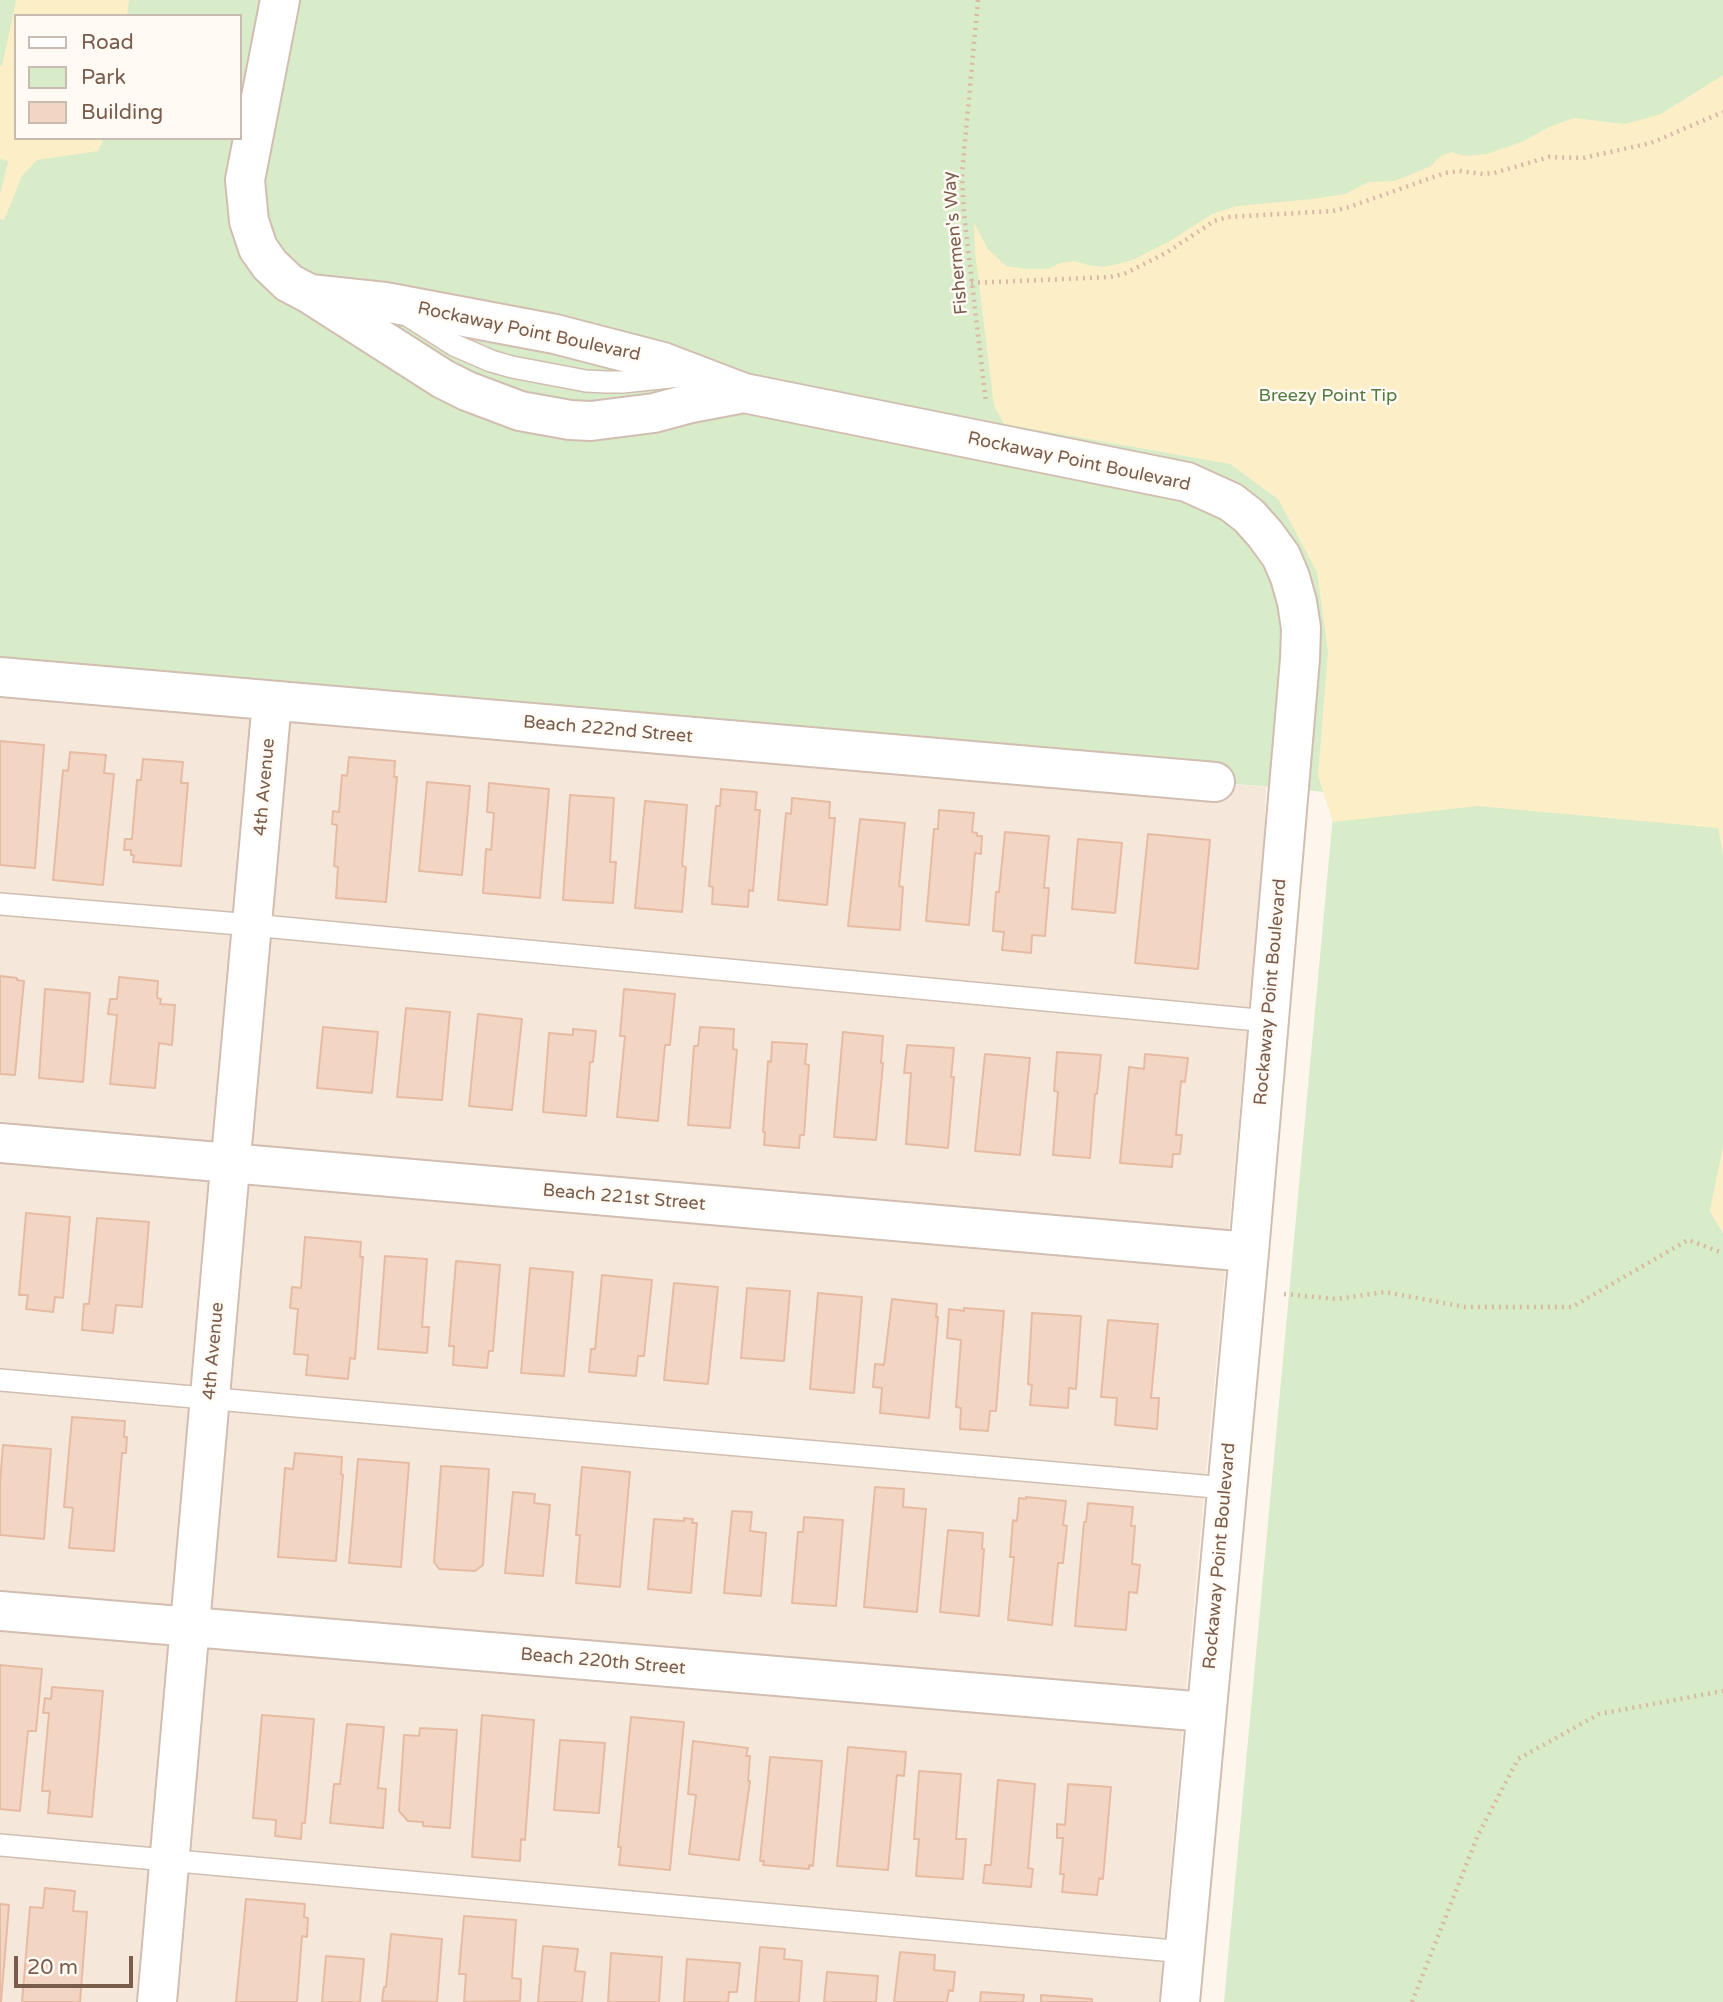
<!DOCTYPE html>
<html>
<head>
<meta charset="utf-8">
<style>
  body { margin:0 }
  #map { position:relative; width:1723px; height:2002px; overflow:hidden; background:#fdf6ec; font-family:"Varela Round",sans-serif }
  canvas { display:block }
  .legend { position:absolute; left:14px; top:14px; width:228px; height:126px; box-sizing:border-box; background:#fffaf3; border:2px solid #cabbb1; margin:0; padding:9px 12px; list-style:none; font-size:21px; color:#7a5c4d }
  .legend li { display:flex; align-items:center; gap:14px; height:35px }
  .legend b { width:35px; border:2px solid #cabbb1 }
  .scale { position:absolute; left:14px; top:1956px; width:119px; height:32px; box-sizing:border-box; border:4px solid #7a5c4d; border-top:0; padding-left:9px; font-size:21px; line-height:24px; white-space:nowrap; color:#7a5c4d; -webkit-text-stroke:5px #fffaf3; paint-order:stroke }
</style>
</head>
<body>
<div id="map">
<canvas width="1723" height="2002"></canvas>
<ul class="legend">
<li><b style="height:9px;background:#fff"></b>Road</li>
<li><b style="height:19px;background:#d8ecc9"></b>Park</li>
<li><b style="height:19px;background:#f3d5c3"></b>Building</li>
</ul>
<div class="scale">20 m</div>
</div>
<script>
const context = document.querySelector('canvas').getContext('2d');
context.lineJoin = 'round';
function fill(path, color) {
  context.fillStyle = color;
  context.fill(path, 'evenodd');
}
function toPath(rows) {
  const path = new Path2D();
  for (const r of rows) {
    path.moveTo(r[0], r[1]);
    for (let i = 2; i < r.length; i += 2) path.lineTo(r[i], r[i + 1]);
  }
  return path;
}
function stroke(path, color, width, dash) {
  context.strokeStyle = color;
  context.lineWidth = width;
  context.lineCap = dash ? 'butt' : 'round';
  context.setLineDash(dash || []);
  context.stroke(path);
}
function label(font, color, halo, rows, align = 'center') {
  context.font = font + ' "Varela Round",sans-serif';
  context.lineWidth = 5;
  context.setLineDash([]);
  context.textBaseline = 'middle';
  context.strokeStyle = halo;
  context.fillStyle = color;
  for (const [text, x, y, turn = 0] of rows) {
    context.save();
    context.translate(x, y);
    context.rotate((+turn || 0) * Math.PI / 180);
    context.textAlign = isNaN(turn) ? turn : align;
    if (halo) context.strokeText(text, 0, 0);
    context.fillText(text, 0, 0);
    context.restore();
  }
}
fill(toPath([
  [0,677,1266,787,1264,849,1187,1681,1159,2002,0,2002]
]), '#f5e8da');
fill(toPath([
  [0,0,1723,0,1723,828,1719,829,1723,854,1723,1148,1710,1211,1723,1233,1723,2002,1224,2002,1335,793,0,672],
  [16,16,240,16,240,138,16,138]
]), '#d8ecc9');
fill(toPath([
  [16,0,129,0,127,16,16,16,16,138,104,138,98,151,37,160,22,176,4,220,0,219,0,195,8,161,0,159,0,66,2,66],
  [1723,75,1723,854,1718,828,1478,806,1333,822,1318,776,1328,652,1317,572,1278,499,1230,464,1004,424,994,406,975,252,974,223,988,249,1006,266,1025,269,1048,269,1060,263,1074,261,1088,265,1105,267,1133,260,1170,241,1212,214,1237,206,1313,199,1345,194,1369,182,1395,181,1431,166,1439,157,1451,152,1464,156,1487,154,1524,141,1549,127,1574,118,1625,124,1661,114],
  [1723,1148,1723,1233,1710,1211]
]), '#fcefc7');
const building = toPath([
  [0,741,44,745,35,868,0,865,0,741],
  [70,752,106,755,104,773,114,774,103,885,53,880,63,770,68,771,70,752],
  [349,757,395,761,394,777,397,777,386,902,336,898,338,867,334,866,337,825,332,824,333,811,339,812,342,775,347,776,349,757],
  [143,759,183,762,181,783,188,783,181,866,133,862,134,855,131,855,131,850,124,850,125,839,132,839,137,780,141,780,143,759],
  [427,782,470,786,462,875,419,871,427,782],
  [489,783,549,789,540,898,483,893,486,849,491,850,494,813,487,812,489,783],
  [721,789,757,792,755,810,760,810,753,891,749,890,748,907,712,904,713,887,709,886,716,806,720,806,721,789],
  [570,795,614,798,610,862,616,862,613,903,563,900,570,795],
  [792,798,830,802,829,818,835,818,827,905,778,900,786,813,791,814,792,798],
  [645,801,687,805,682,866,686,867,682,912,635,908,645,801],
  [939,810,974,813,972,832,977,833,977,836,982,836,981,854,975,853,969,925,926,921,934,829,938,829,939,810],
  [860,819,905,823,899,886,903,887,900,930,848,926,860,819],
  [1005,832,1049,836,1044,888,1049,888,1045,936,1032,935,1031,953,1002,950,1004,932,993,931,996,892,999,892,1005,832],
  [1148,834,1210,840,1198,969,1135,963,1148,834],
  [1078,839,1122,843,1115,913,1072,909,1078,839],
  [0,976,17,978,17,980,24,981,15,1075,0,1074,0,976],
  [119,977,158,981,157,998,161,999,160,1004,175,1005,172,1045,159,1043,155,1088,110,1084,117,1015,108,1014,110,999,117,999,119,977],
  [45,989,90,993,83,1082,39,1078,45,989],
  [624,989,675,994,670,1045,665,1045,658,1121,617,1117,625,1036,620,1036,624,989],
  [406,1008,450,1012,442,1100,397,1097,406,1008],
  [478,1014,522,1019,512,1110,469,1106,478,1014],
  [323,1027,378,1032,372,1093,317,1088,323,1027],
  [700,1027,734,1029,733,1049,737,1050,730,1128,688,1125,694,1046,698,1046,700,1027],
  [573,1029,596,1031,593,1062,590,1062,586,1116,543,1112,549,1033,573,1035,573,1029],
  [843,1032,883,1036,881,1063,883,1063,876,1140,834,1137,843,1032],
  [772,1042,807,1044,805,1064,809,1065,804,1135,800,1135,799,1148,764,1145,765,1132,763,1132,768,1061,771,1062,772,1042],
  [907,1045,954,1048,951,1077,954,1077,948,1148,906,1144,911,1073,904,1073,907,1045],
  [1057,1052,1101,1055,1097,1094,1095,1094,1090,1158,1053,1155,1058,1092,1054,1091,1057,1052],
  [985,1054,1030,1058,1020,1155,975,1151,985,1054],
  [1145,1054,1188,1058,1185,1082,1181,1081,1176,1135,1182,1135,1180,1154,1173,1154,1172,1167,1120,1163,1129,1067,1144,1069,1145,1054],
  [26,1213,70,1217,63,1298,55,1297,53,1312,26,1309,28,1295,19,1295,26,1213],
  [97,1218,149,1222,142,1307,116,1305,113,1333,82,1330,84,1304,89,1304,97,1218],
  [305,1237,361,1242,360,1257,363,1257,355,1359,350,1358,348,1379,306,1375,308,1355,294,1354,298,1309,290,1308,292,1287,301,1288,305,1237],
  [385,1256,427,1259,422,1327,429,1327,427,1353,378,1349,385,1256],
  [456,1261,500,1265,493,1351,489,1351,487,1368,453,1365,454,1346,449,1346,456,1261],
  [530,1268,573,1272,564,1376,521,1373,530,1268],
  [602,1275,652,1280,644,1356,638,1356,636,1376,589,1372,591,1349,595,1349,602,1275],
  [674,1283,718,1287,708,1384,664,1380,674,1283],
  [747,1288,790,1291,784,1361,741,1358,747,1288],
  [818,1293,862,1297,854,1393,810,1389,818,1293],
  [892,1299,937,1304,936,1317,938,1317,929,1418,880,1413,882,1388,873,1387,875,1364,884,1365,892,1299],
  [964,1308,1004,1311,996,1411,990,1411,988,1431,960,1429,961,1408,956,1407,961,1340,947,1338,949,1309,964,1311,964,1308],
  [1032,1313,1081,1316,1076,1389,1069,1388,1068,1408,1030,1405,1032,1385,1028,1384,1032,1313],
  [1108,1320,1158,1324,1151,1398,1159,1398,1157,1429,1115,1425,1117,1398,1101,1397,1108,1320],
  [72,1417,125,1421,124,1437,127,1437,126,1453,122,1453,114,1551,69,1548,73,1508,64,1507,72,1417],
  [3,1445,51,1449,44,1539,0,1535,0,1483,3,1445],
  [295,1453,342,1457,341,1474,343,1475,336,1561,278,1557,285,1468,293,1469,295,1453],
  [358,1459,409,1463,401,1567,349,1563,358,1459],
  [441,1466,489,1469,483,1565,475,1571,439,1569,434,1562,441,1466],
  [582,1467,630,1472,620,1587,576,1583,580,1535,576,1535,582,1467],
  [875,1487,904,1489,903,1507,926,1509,917,1612,864,1607,875,1487],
  [513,1492,535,1494,534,1503,550,1505,543,1576,505,1573,513,1492],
  [1026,1497,1066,1501,1063,1525,1067,1526,1063,1563,1058,1563,1052,1625,1008,1620,1014,1557,1010,1557,1013,1520,1017,1521,1019,1498,1026,1499,1026,1497],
  [1088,1503,1133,1507,1131,1526,1135,1526,1132,1564,1140,1565,1137,1593,1129,1592,1126,1630,1075,1626,1084,1522,1086,1522,1088,1503],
  [732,1511,752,1512,750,1531,766,1533,761,1596,724,1593,732,1511],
  [804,1517,843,1520,836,1606,792,1603,798,1532,803,1532,804,1517],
  [684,1518,693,1519,692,1523,697,1523,691,1593,648,1589,654,1519,684,1521,684,1518],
  [948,1530,983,1533,982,1549,984,1549,979,1616,940,1612,948,1530],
  [0,1665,42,1669,36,1731,28,1731,20,1811,0,1809,0,1665],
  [52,1687,103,1691,92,1817,48,1813,50,1791,42,1791,49,1713,43,1713,45,1698,51,1699,52,1687],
  [262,1715,314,1719,305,1823,302,1823,301,1839,275,1836,276,1820,253,1818,262,1715],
  [482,1715,534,1720,525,1840,521,1839,520,1861,472,1857,482,1715],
  [631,1717,684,1722,670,1870,619,1865,621,1847,618,1847,631,1717],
  [347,1724,384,1727,378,1788,386,1789,383,1828,330,1823,334,1784,340,1784,347,1724],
  [420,1728,457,1730,450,1828,423,1826,423,1822,408,1821,399,1811,404,1735,419,1736,420,1728],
  [560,1740,605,1743,599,1813,554,1810,560,1740],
  [693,1741,748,1748,746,1756,750,1756,748,1781,750,1781,739,1860,689,1854,696,1795,688,1794,693,1741],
  [848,1747,906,1752,904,1776,897,1775,888,1870,837,1866,848,1747],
  [770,1757,822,1761,813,1866,809,1865,809,1869,763,1865,764,1861,760,1861,770,1757],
  [919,1771,961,1774,956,1839,966,1839,963,1879,916,1876,919,1839,914,1839,919,1771],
  [998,1780,1035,1784,1028,1868,1033,1869,1031,1887,983,1883,985,1865,991,1865,998,1780],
  [1068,1784,1111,1787,1103,1879,1099,1878,1097,1895,1062,1892,1064,1874,1060,1874,1063,1838,1057,1838,1057,1824,1065,1825,1068,1784],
  [45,1888,75,1891,73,1911,87,1912,80,2002,22,2002,30,1907,43,1908,45,1888],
  [246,1899,305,1904,304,1917,308,1918,307,1937,302,1936,297,2002,236,2002,246,1899],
  [0,1904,9,1905,1,2002,0,2002,0,1904],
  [464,1916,516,1920,512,1978,521,1979,520,2001,464,2002,466,1974,459,1974,464,1916],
  [391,1934,442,1939,437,2002,382,2001,384,1987,386,1987,391,1934],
  [543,1946,578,1949,575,1971,585,1972,582,2002,538,2002,543,1946],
  [760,1947,785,1949,784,1959,802,1961,799,2002,755,2002,760,1947],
  [900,1952,935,1955,934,1970,955,1972,953,1991,949,1990,947,2002,894,2002,900,1952],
  [611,1953,662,1957,659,2002,608,2002,611,1953],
  [326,1956,364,1959,360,2002,322,2002,326,1956],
  [687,1959,740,1963,737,1992,729,1992,728,2002,684,2002,687,1959],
  [827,1972,878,1976,876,2002,824,2002,827,1972],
  [981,1992,1024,1995,1023,2002,980,2002,981,1992],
  [1041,1995,1092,1999,1092,2002,1041,2002,1041,1995]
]);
fill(building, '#f3d5c3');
stroke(building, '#e6bba3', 2);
const lane = toPath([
  [407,315,454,345,491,361,512,367,586,381,606,382,623,382,679,376],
  [0,904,252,925,1268,1021],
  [0,1380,1226,1488],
  [0,1845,1185,1952]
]);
const street = toPath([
  [280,0,245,180,249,221,258,248,270,265,289,283,310,294,443,379,467,391,520,411,570,420,591,421,654,413,691,403,744,393],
  [310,294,385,302,555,334,663,362,744,393,1187,482,1231,502,1249,516,1265,534,1281,556,1290,577,1297,602,1301,628,1300,659,1249,1252,1180,2002],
  [0,677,1215,782],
  [0,1143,1249,1252],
  [0,1611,1206,1712],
  [157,2002,227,1202,272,701]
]);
stroke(lane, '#d1beb0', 24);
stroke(street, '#d1beb0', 42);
stroke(toPath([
  [978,0,962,174,964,214,986,403],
  [971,283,1110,277,1124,274,1166,253,1214,221,1228,217,1333,211,1349,207,1445,173,1459,171,1483,174,1494,173,1549,157,1583,158,1651,143,1723,112],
  [1284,1294,1336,1299,1385,1292,1465,1307,1572,1307,1688,1240,1723,1253],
  [1412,2002,1478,1835,1518,1759,1599,1714,1723,1691]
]), '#d9b8a5', 4.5, [2, 5]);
stroke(lane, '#fff', 21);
stroke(street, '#fff', 38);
label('18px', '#7a5c4d', '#fffaf3', [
  ["Fishermen's Way",956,243,-95],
  ["Rockaway Point Boulevard",529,332,12],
  ["Rockaway Point Boulevard",1079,462,12],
  ["Beach 222nd Street",608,730,5],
  ["4th Avenue",265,787,-85],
  ["Rockaway Point Boulevard",1271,992,-85],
  ["Beach 221st Street",624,1198,5],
  ["4th Avenue",214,1351,-85],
  ["Rockaway Point Boulevard",1220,1556,-85],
  ["Beach 220th Street",603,1662,5]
]);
label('18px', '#537a41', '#fffaf3', [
  ["Breezy Point Tip",1328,396]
]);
</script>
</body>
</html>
